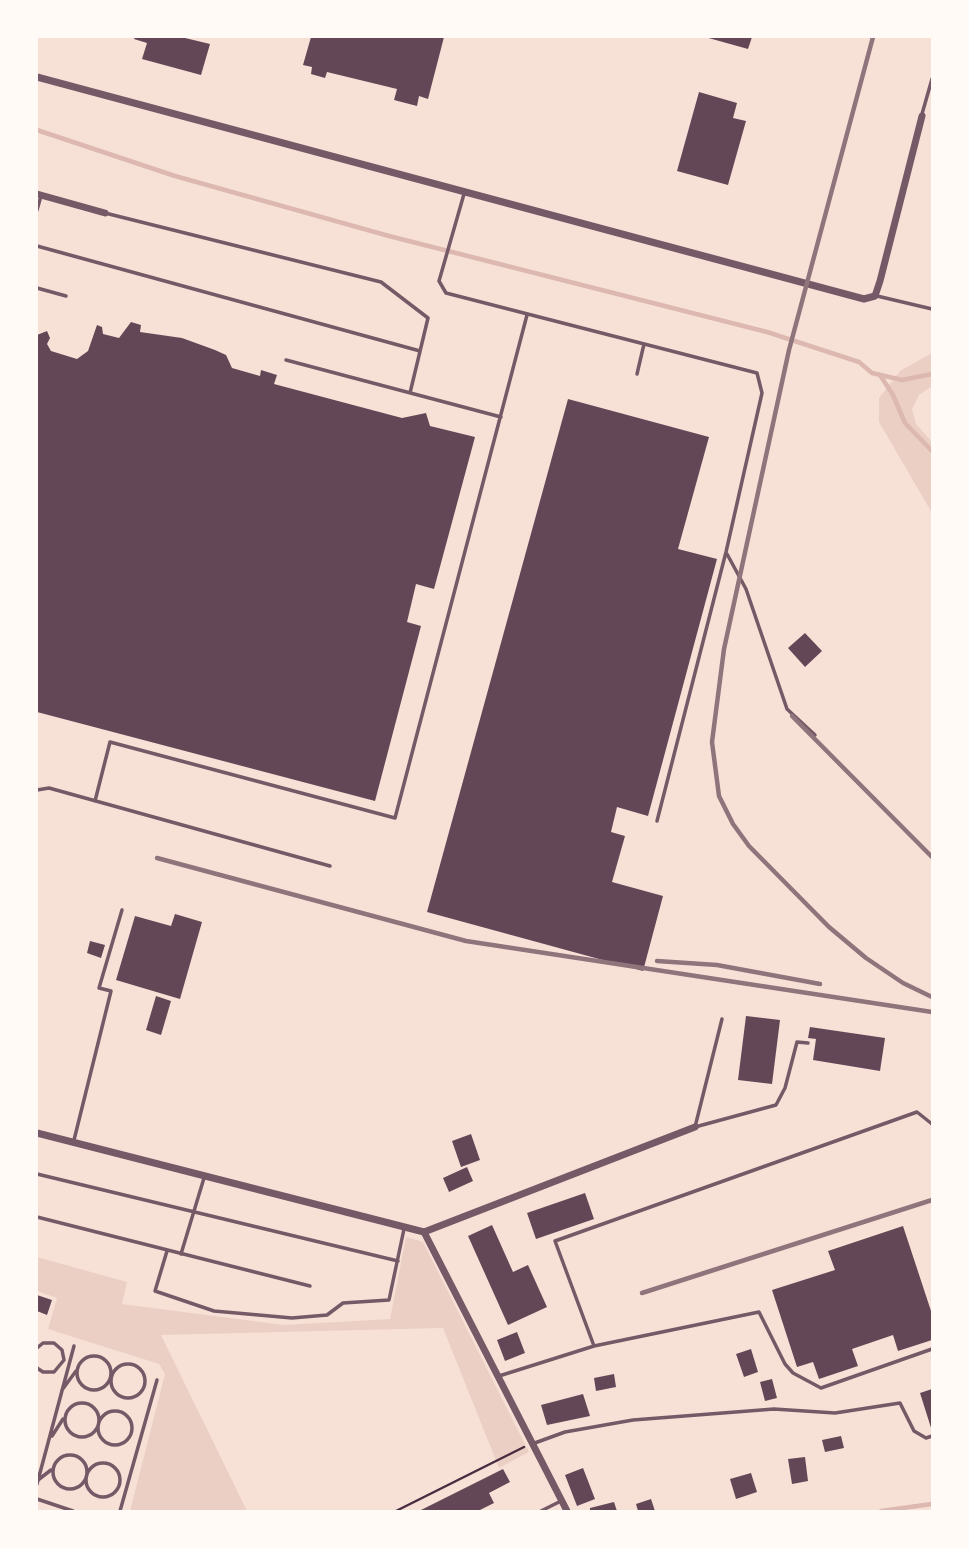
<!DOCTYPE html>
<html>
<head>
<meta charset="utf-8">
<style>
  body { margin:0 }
  #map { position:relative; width:969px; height:1548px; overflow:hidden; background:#f7e1d7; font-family:"Work Sans",sans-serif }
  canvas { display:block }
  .frame { position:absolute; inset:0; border:38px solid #fffaf5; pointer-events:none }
</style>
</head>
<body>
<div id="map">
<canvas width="969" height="1548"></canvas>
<div class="frame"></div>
</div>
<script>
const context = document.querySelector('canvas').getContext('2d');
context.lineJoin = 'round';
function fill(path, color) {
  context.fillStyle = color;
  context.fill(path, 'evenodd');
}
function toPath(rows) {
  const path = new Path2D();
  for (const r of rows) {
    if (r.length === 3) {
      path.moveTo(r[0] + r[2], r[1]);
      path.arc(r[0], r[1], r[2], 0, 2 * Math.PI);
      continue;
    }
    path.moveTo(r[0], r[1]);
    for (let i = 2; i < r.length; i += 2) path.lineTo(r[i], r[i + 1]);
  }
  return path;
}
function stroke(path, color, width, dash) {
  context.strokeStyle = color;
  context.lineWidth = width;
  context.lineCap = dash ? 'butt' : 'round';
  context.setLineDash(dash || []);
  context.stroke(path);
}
fill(toPath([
  [932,353,932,386,919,395,912,409,916,424,932,442,932,513,879,422,879,398,900,371],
  [406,1237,423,1242,529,1452,499,1468,443,1328,161,1335,247,1511,130,1511,165,1374,159,1364,48,1329,57,1298,37,1291,37,1257,127,1282,122,1304,284,1325,390,1319]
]), '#ebcfc5');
stroke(toPath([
  [37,130,175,176,389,236,767,332,859,362,872,373,902,380,932,374],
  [880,375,893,395,905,423,932,451],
  [881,1511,932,1504]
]), '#dcb8b0', 4.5);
fill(toPath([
  [135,37,181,37,210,44,201,75,142,59,147,43,134,39],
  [311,37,444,37,428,99,419,96,417,106,394,100,397,89,327,72,325,78,311,74,312,67,303,65],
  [705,37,752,37,748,49],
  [699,92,737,103,733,118,746,121,728,185,677,171],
  [131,322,141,325,140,332,182,338,215,350,226,355,232,368,260,376,261,370,277,375,274,384,402,418,426,413,430,426,475,437,434,589,416,584,407,622,421,626,375,801,37,712,37,335,47,331,50,338,47,344,51,351,77,359,88,351,97,325,102,327,103,334,119,338],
  [568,399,709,437,678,549,717,559,648,816,617,807,611,832,625,836,612,882,663,896,643,971,427,912],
  [805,633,822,651,805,667,788,648],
  [175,914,202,922,180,999,116,980,135,916,171,926],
  [90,941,105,945,101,958,87,953],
  [156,996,171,1001,161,1035,146,1030],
  [746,1016,780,1020,772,1084,738,1080],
  [810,1027,885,1038,880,1071,813,1060,816,1039,808,1038],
  [471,1134,480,1160,461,1167,452,1141],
  [467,1167,473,1181,449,1192,443,1178],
  [585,1193,594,1219,536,1239,527,1213],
  [492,1225,513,1272,528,1265,547,1307,508,1325,468,1236],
  [903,1226,932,1314,932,1340,898,1351,893,1335,852,1349,858,1366,819,1379,813,1362,797,1367,772,1290,835,1270,828,1251],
  [37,1295,52,1300,47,1315,37,1311],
  [517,1332,525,1353,505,1361,497,1340],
  [751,1349,758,1372,744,1377,736,1354],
  [614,1374,616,1387,596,1391,594,1378],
  [772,1379,777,1398,765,1401,760,1382],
  [932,1389,932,1431,920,1393],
  [583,1394,590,1416,547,1425,541,1405],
  [841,1436,844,1448,825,1452,822,1440],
  [805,1457,808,1481,792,1484,788,1459],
  [583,1468,595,1499,577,1506,565,1475],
  [503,1469,510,1482,489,1493,494,1503,478,1511,419,1511],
  [751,1473,757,1492,736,1499,730,1479],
  [651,1499,655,1511,638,1511,636,1504],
  [614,1502,617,1511,590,1511,590,1508]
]), '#644757');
stroke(toPath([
  [396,1511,524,1447]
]), '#4a2c40', 2.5);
stroke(toPath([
  [922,114,932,79],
  [464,194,439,281,446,293,757,373,762,393,726,552,657,821],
  [37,210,41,196],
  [105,213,381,282,428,318,410,393],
  [37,246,420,351],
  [37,288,66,296],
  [877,296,932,309],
  [286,360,501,417],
  [637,374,644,344],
  [727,554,746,589,787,709,815,735],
  [37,790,49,788,330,866],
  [95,801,110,742,395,818,527,315],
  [722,1019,695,1127,776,1105,785,1088,797,1042,808,1043],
  [74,1140,111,991,99,988,122,910],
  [37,1174,398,1261],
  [37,1217,310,1286],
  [167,1251,155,1291,214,1311,292,1318,327,1315,343,1303,389,1300,404,1229],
  [181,1254,204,1178],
  [594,1346,555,1241,917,1112,932,1124],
  [37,1348,43,1343,54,1343,62,1350,64,1360,54,1372,43,1372,37,1368],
  [94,1373,17],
  [128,1381,17],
  [499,1376,594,1346,759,1312,785,1364,793,1373,821,1388,932,1349],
  [62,1390,76,1371],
  [82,1420,17],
  [115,1428,17],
  [52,1436,63,1419],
  [532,1444,565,1432,633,1420,774,1409,835,1413,900,1403,914,1431,926,1438,932,1436],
  [70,1472,17],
  [103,1480,17],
  [38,1480,51,1470],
  [37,1484,74,1346],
  [37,1499,73,1511],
  [120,1511,157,1380],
  [541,1511,561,1501]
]), '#755966', 3.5);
stroke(toPath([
  [37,77,864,299,875,296,880,281,922,116],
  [37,194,105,213],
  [37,1133,424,1232,567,1511],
  [424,1232,695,1127]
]), '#755966', 7);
stroke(toPath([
  [873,37,789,350,724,649,712,742,719,796,733,824,749,846,829,927,866,958,903,983,932,997],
  [792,716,932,857],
  [157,858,466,941,932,1012],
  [657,961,717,965,820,984],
  [642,1293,932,1200]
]), '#8f747c', 4.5);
</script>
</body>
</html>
